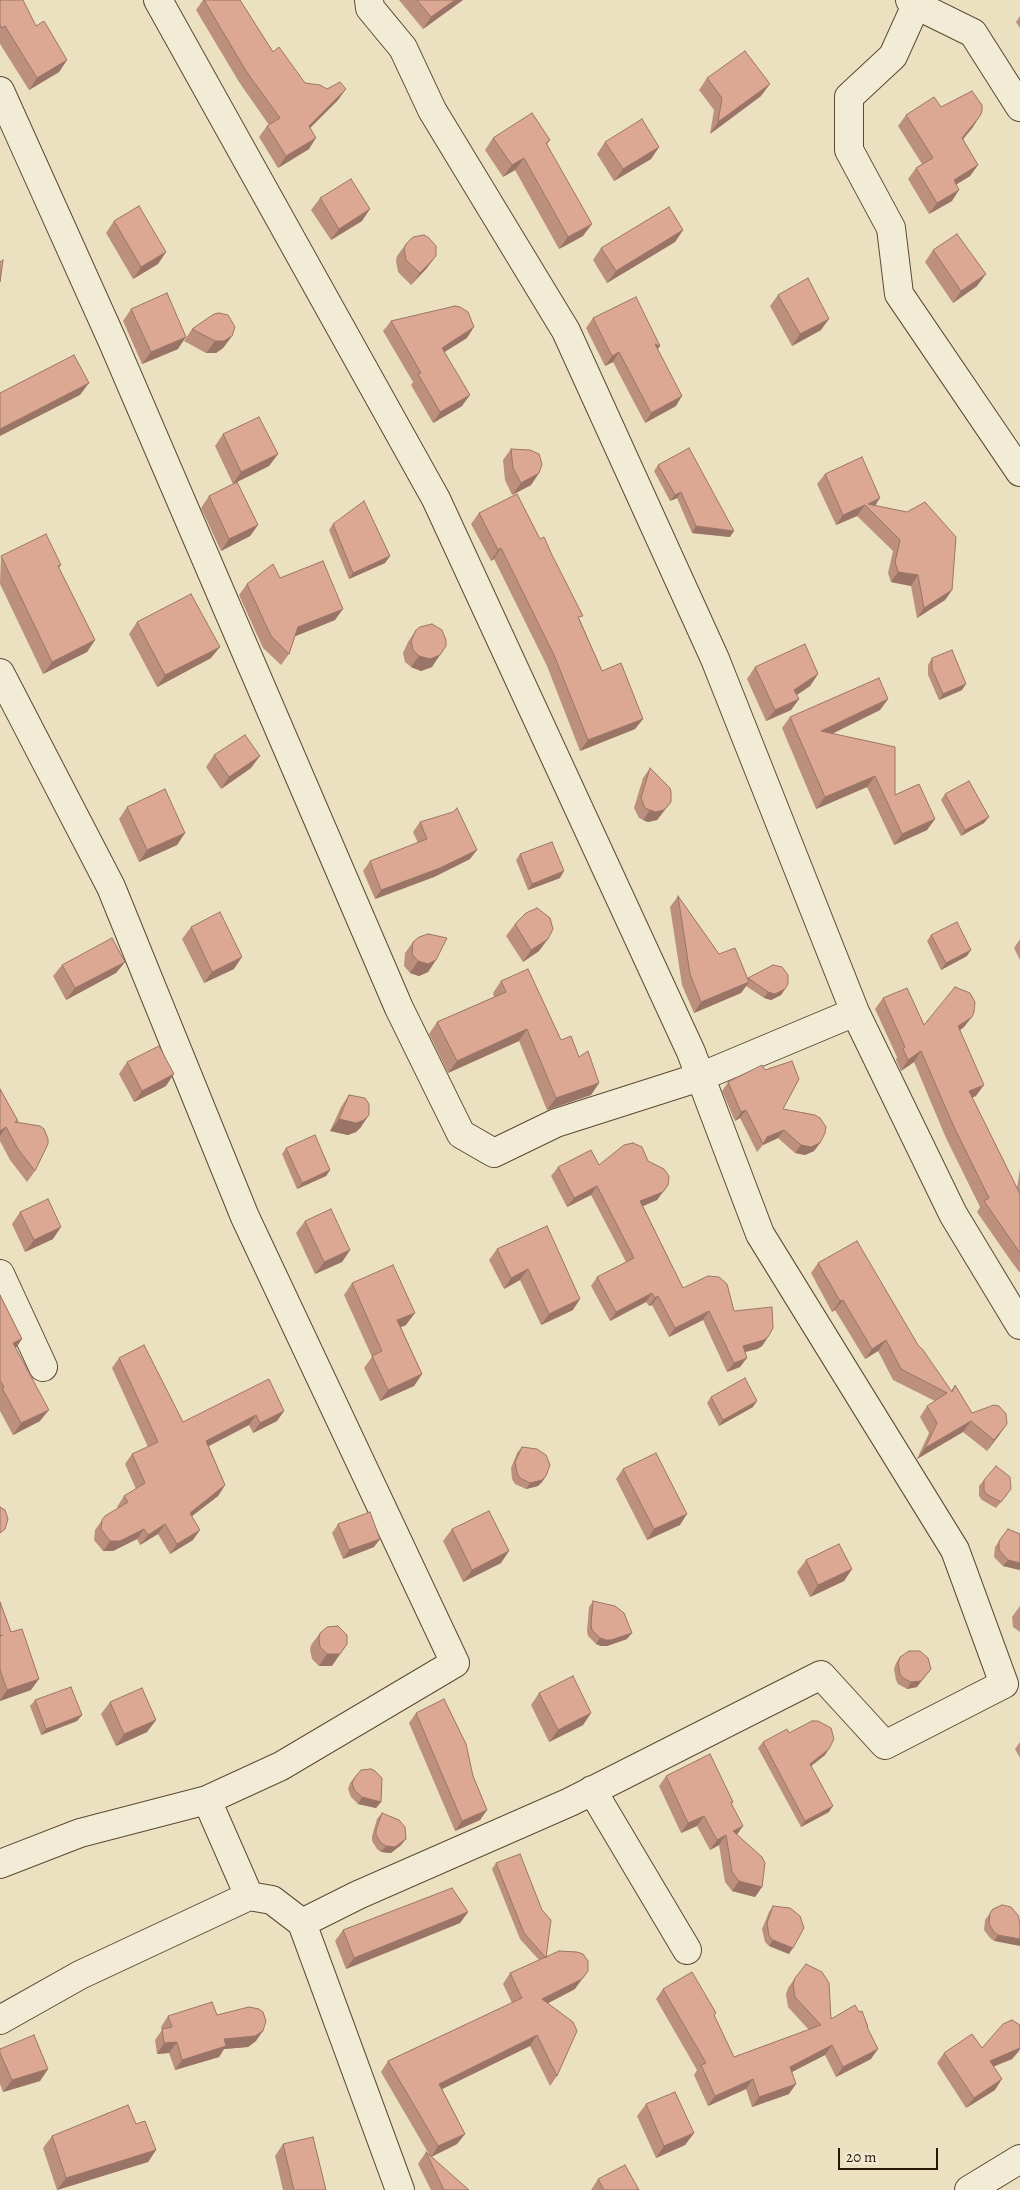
<!DOCTYPE html>
<html>
<head>
<meta charset="utf-8">
<style>
  body { margin:0 }
  #map { position:relative; width:1020px; height:2190px; overflow:hidden; background:#ebe1c1; font-family:Alegreya,serif }
  canvas { display:block }
  .scale { position:absolute; left:838px; top:2148px; width:100px; height:22px; box-sizing:border-box; border:2px solid #2a1605; border-top:0; padding-left:6px; font-size:15px; line-height:18px; white-space:nowrap; color:#2a1605; -webkit-text-stroke:4px #f2ecd7; paint-order:stroke }
</style>
</head>
<body>
<div id="map">
<canvas width="1020" height="2190"></canvas>
<div class="scale">20 m</div>
</div>
<script>
const context = document.querySelector('canvas').getContext('2d');
context.lineJoin = 'round';
function toPath(rows) {
  const path = new Path2D();
  for (const r of rows) {
    path.moveTo(r[0], r[1]);
    for (let i = 2; i < r.length; i += 2) path.lineTo(r[i], r[i + 1]);
  }
  return path;
}
function stroke(path, color, width, dash) {
  context.strokeStyle = color;
  context.lineWidth = width;
  context.lineCap = dash ? 'butt' : 'round';
  context.setLineDash(dash || []);
  context.stroke(path);
}
function fill(path, color) {
  context.fillStyle = color;
  context.fill(path, 'evenodd');
}
const minor = toPath([
  [158,0,436,499,691,1052,760,1234,955,1550,1004,1684,885,1745,821,1675,570,1802,358,1895,302,1923,400,2190],
  [369,0,370,8,403,48,432,110,566,331,715,659,855,1012,953,1214,1020,1325],
  [910,0,916,5,973,33,1020,107],
  [916,5,893,56,849,97,849,150,891,228,899,294,1020,472],
  [0,91,112,340,399,1008,461,1134,494,1153,556,1123,700,1077,855,1012],
  [0,673,111,887,245,1217,455,1663,281,1766,207,1800,80,1833,0,1864],
  [0,1274,43,1367],
  [592,1790,687,1950],
  [207,1800,249,1896,272,1900,302,1923],
  [0,2020,80,1975,249,1896],
  [969,2190,1020,2159]
]);
stroke(minor, '#5a4934', 30);
stroke(minor, '#f2ecd7', 28);
fill(toPath([
  [0,0,36,26,67,60,59,72,29,90,0,44],
  [203,0,240,0,273,52,305,83,338,100,310,128,309,149,278,168,259,137,267,126,269,125,239,82,196,10],
  [399,0,463,0,423,29],
  [1020,16,1020,28,1016,22],
  [707,78,761,96,710,134,714,110,699,90],
  [941,107,973,127,963,139,978,165,970,176,956,184,952,201,929,214,908,179,916,168,922,164,898,126,906,115],
  [493,138,550,140,547,144,583,236,559,249,515,170,503,177,485,150],
  [605,142,659,147,651,159,614,181,597,154],
  [320,198,362,221,331,240,311,210],
  [114,221,166,252,158,264,133,279,106,233],
  [683,230,675,242,607,283,593,260,601,248],
  [406,244,427,268,411,285,398,272,396,261,397,256],
  [933,250,977,286,953,303,925,262],
  [778,295,821,330,792,346,770,306],
  [131,309,178,349,142,364,123,321],
  [593,318,658,350,676,406,645,423,613,362,605,366,586,328],
  [391,321,467,338,444,352,462,406,433,423,411,385,413,382,383,331],
  [192,329,232,336,223,348,216,353,206,353,184,341],
  [223,434,278,454,269,466,237,482,258,525,250,536,221,551,201,508,209,496,233,484,215,446],
  [511,449,539,473,531,485,512,495,505,480,503,460],
  [658,465,730,537,692,533,677,498,670,501,654,471],
  [825,474,876,505,952,590,945,600,917,618,911,586,891,582,888,573,893,551,857,516,836,525,817,484],
  [479,513,540,539,552,555,602,671,643,719,635,729,580,751,547,666,494,559,491,561,471,524],
  [333,524,390,556,385,563,349,579,329,530],
  [1,556,61,565,59,568,95,640,87,652,43,674,0,584],
  [280,578,335,620,295,636,289,654,281,665,263,648,239,595,247,584],
  [137,622,211,658,157,687,129,634],
  [416,630,432,667,421,671,411,667,405,662,403,653,408,642],
  [932,658,962,690,939,700,928,675,928,665],
  [755,667,818,674,810,686,797,695,799,699,791,710,766,721,747,679],
  [888,699,880,710,832,734,895,795,935,819,927,830,894,845,867,787,816,809,782,728,790,717],
  [214,755,251,768,221,789,206,767],
  [650,768,671,802,657,820,648,822,639,818,634,808,643,778],
  [945,794,984,823,961,836,941,800],
  [127,807,185,833,177,845,139,862,119,819],
  [420,822,470,859,434,877,375,899,363,871,370,861,418,843,413,832],
  [520,854,560,878,528,890,516,860],
  [678,896,719,954,748,979,748,978,785,989,781,995,771,1000,764,998,746,986,741,993,694,1013,682,985,670,907],
  [515,924,539,951,523,962,506,936],
  [191,927,234,969,204,983,182,939],
  [931,935,967,956,941,970,927,941],
  [1020,939,1020,960,1014,948],
  [413,942,436,960,428,972,419,976,410,973,404,966,405,953],
  [125,962,116,973,66,1000,53,976,62,965],
  [501,981,579,1057,599,1083,591,1095,547,1110,519,1041,448,1073,429,1034,437,1022,494,997,493,993],
  [883,998,924,1025,964,1027,960,1030,976,1096,972,1097,1017,1188,1020,1169,1020,1273,1011,1261,977,1212,980,1207,946,1138,914,1062,901,1071,896,1060,897,1057,875,1009],
  [127,1062,166,1086,134,1102,119,1074],
  [728,1082,783,1109,820,1143,814,1151,805,1155,795,1153,778,1138,763,1145,757,1152,740,1118,735,1121,722,1091],
  [0,1089,18,1121,17,1123,35,1171,27,1182,10,1160,0,1141],
  [349,1095,361,1127,356,1132,348,1135,330,1131,341,1107],
  [286,1148,330,1170,326,1176,297,1189,282,1154],
  [648,1161,668,1185,657,1200,643,1206,683,1288,734,1311,768,1337,762,1346,757,1349,745,1352,740,1367,727,1372,703,1320,669,1337,652,1305,649,1306,646,1302,610,1321,591,1286,597,1277,626,1262,591,1195,567,1207,551,1176,558,1167,599,1165],
  [20,1212,53,1239,25,1252,12,1224],
  [305,1221,350,1250,342,1262,315,1274,296,1233],
  [547,1226,573,1310,541,1325,520,1280,504,1289,489,1260,497,1249],
  [818,1263,918,1345,951,1391,955,1385,972,1413,1000,1434,987,1451,963,1432,917,1459,929,1433,920,1417,927,1406,935,1401,893,1380,878,1351,865,1359,835,1310,832,1312,811,1273],
  [352,1283,406,1325,401,1327,422,1374,414,1386,380,1401,364,1368,372,1357,344,1295],
  [0,1295,22,1339,15,1348,40,1421,13,1435,0,1411],
  [119,1358,183,1422,284,1411,277,1421,253,1433,249,1425,209,1446,225,1485,218,1496,192,1516,193,1540,170,1554,158,1534,140,1545,137,1539,113,1551,103,1551,94,1540,95,1530,105,1516,118,1508,117,1507,124,1496,136,1489,125,1464,132,1454,148,1447,112,1368],
  [711,1397,753,1407,719,1426,707,1403],
  [522,1447,546,1476,542,1482,538,1486,526,1489,515,1484,512,1479,511,1468,517,1453],
  [623,1469,680,1525,647,1540,616,1479],
  [984,1480,1007,1495,996,1508,982,1500,979,1496,979,1486],
  [338,1524,374,1547,343,1559,332,1533],
  [452,1529,501,1563,463,1582,443,1541],
  [1008,1529,1020,1570,1003,1566,994,1557,995,1547],
  [806,1560,852,1569,844,1581,810,1597,797,1572],
  [593,1601,627,1639,607,1646,601,1646,596,1644,588,1636,587,1631,589,1607],
  [0,1602,31,1690,0,1701],
  [1020,1606,1020,1632,1013,1627,1012,1617],
  [320,1633,332,1666,319,1666,312,1659,310,1650,311,1645],
  [900,1657,917,1687,907,1689,898,1684,896,1680,894,1669,896,1663],
  [539,1693,591,1713,583,1725,549,1742,531,1705],
  [35,1700,82,1715,77,1721,41,1735,30,1706],
  [110,1702,156,1720,147,1732,116,1746,101,1714],
  [416,1713,473,1776,487,1810,480,1820,455,1831,409,1723],
  [789,1733,825,1755,811,1766,829,1812,801,1827,758,1748,763,1742],
  [1020,1742,1020,1758,1015,1749],
  [666,1776,733,1802,731,1805,737,1835,762,1887,755,1897,732,1891,725,1882,719,1845,710,1850,697,1826,681,1833,659,1786],
  [355,1777,381,1802,376,1808,358,1804,351,1797,348,1789,350,1783],
  [382,1813,406,1839,401,1845,391,1853,381,1852,377,1849,372,1841,372,1836,377,1819],
  [496,1863,546,1957,575,1989,548,2003,557,2076,550,2086,530,2046,442,2089,465,2134,457,2144,431,2157,469,2190,431,2190,418,2164,426,2152,430,2156,381,2072,388,2061,512,2003,503,1984,510,1973,539,1960,520,1939,492,1869],
  [773,1906,789,1954,769,1946,765,1942,762,1929,769,1912],
  [993,1909,1018,1915,994,1941,990,1938,984,1930,985,1920],
  [468,1912,460,1923,346,1969,335,1941,343,1930],
  [795,1978,831,2019,859,2012,868,2027,867,2028,871,2059,836,2077,825,2055,792,2072,789,2094,752,2107,746,2089,708,2106,694,2075,697,2070,656,1999,663,1989,714,2016,734,2057,809,2030,788,2007,786,1994,788,1988],
  [217,2015,256,2041,248,2047,224,2049,219,2057,175,2070,169,2053,157,2054,155,2040,162,2030,161,2027,168,2016],
  [1020,2025,1020,2049,1012,2059,994,2066,995,2090,966,2108,937,2063,944,2053,982,2048],
  [0,2049,48,2069,40,2081,3,2092,0,2084],
  [646,2104,694,2133,685,2145,656,2158,637,2116],
  [136,2124,156,2150,148,2162,57,2190,43,2148,52,2136],
  [283,2144,326,2190,283,2190,275,2156],
  [598,2179,639,2190,591,2190]
]), '#bd907e');
fill(toPath([
  [455,0,463,0,423,29,431,17],
  [67,60,59,72,29,90,37,78],
  [770,84,761,96,710,134,718,122],
  [346,89,338,100,301,137,309,126],
  [980,116,973,127,955,149,962,138],
  [316,138,309,149,278,168,286,156],
  [659,147,651,159,614,181,623,169],
  [524,158,515,170,503,177,512,165],
  [978,165,970,176,946,191,954,180],
  [959,190,952,201,929,214,937,203],
  [370,209,362,221,331,240,339,229],
  [592,224,583,236,559,249,568,237],
  [683,230,675,242,607,283,616,271],
  [166,252,158,264,133,279,141,267],
  [436,256,427,268,411,285,420,273],
  [986,274,977,286,953,303,961,291],
  [829,319,821,330,792,346,800,334],
  [474,327,467,338,435,358,442,348],
  [232,336,223,348,216,353,206,353,215,341],
  [186,337,178,349,142,364,151,352],
  [655,344,660,346,653,356],
  [619,352,613,362,605,366,612,356],
  [89,383,80,395,0,436,0,429],
  [470,395,462,406,433,423,440,412],
  [682,396,676,406,645,423,651,413],
  [278,454,269,466,233,484,241,472],
  [539,473,531,485,512,495,521,483],
  [681,492,677,498,670,501,675,495],
  [880,498,873,509,868,504],
  [865,505,857,516,836,525,843,515],
  [258,525,250,536,221,551,229,539],
  [696,526,734,531,730,537,692,533],
  [501,548,494,559,491,561,498,550],
  [390,556,385,563,349,579,353,573],
  [898,572,918,575,911,586,891,582],
  [952,590,945,600,917,618,924,608],
  [343,609,335,620,291,638,298,627],
  [95,640,87,652,43,674,52,662],
  [220,647,211,658,157,687,165,675],
  [440,655,432,667,421,671,411,667,419,656],
  [818,674,810,686,786,702,794,690],
  [966,684,962,690,939,700,943,694],
  [799,699,791,710,766,721,775,710],
  [888,699,880,710,813,743,821,731],
  [643,719,635,729,580,751,588,740],
  [260,756,251,768,221,789,229,777],
  [875,776,867,787,816,809,825,797],
  [671,802,657,820,648,822,643,820,650,810],
  [989,817,984,823,961,836,965,830],
  [935,819,927,830,894,845,902,834],
  [185,833,177,845,139,862,147,850],
  [477,850,470,859,434,877,375,899,381,890],
  [564,871,560,878,528,890,532,884],
  [548,939,539,951,523,962,531,950],
  [971,950,967,956,941,970,946,963],
  [242,957,234,969,204,983,212,972],
  [436,960,428,972,419,976,410,973,418,961],
  [125,962,116,973,66,1000,75,988],
  [749,982,741,993,694,1013,701,1002],
  [785,989,781,995,771,1000,764,998,768,992],
  [972,1017,964,1027,951,1037,958,1026],
  [527,1029,519,1041,448,1073,457,1061],
  [921,1051,914,1062,901,1071,908,1060],
  [174,1074,166,1086,134,1102,142,1091],
  [599,1083,591,1095,547,1110,556,1098],
  [984,1085,976,1096,962,1102,969,1091],
  [746,1110,740,1118,735,1121,741,1112],
  [369,1115,361,1127,356,1132,348,1135,330,1131,339,1119],
  [6,1127,0,1136,0,1131],
  [784,1130,778,1138,763,1145,767,1137],
  [820,1143,814,1151,805,1155,795,1153,801,1145],
  [330,1170,326,1176,297,1189,302,1183],
  [668,1185,657,1200,634,1210,640,1201],
  [597,1186,591,1195,567,1207,574,1198],
  [61,1227,53,1239,25,1252,34,1240],
  [350,1250,342,1262,315,1274,324,1262],
  [528,1269,520,1280,504,1289,511,1278],
  [652,1293,646,1302,610,1321,616,1312],
  [658,1296,652,1305,649,1306,655,1298],
  [580,1299,573,1310,541,1325,549,1314],
  [843,1300,835,1310,832,1312,840,1301],
  [709,1311,703,1320,669,1337,675,1328],
  [415,1313,406,1325,389,1332,397,1320],
  [768,1337,762,1346,757,1349,737,1354,743,1346],
  [22,1339,14,1351,13,1343],
  [886,1340,878,1351,865,1359,872,1349],
  [747,1358,740,1367,727,1372,734,1363],
  [422,1374,414,1386,380,1401,388,1390],
  [757,1401,753,1407,719,1426,723,1420],
  [49,1410,40,1421,13,1435,21,1423],
  [284,1411,277,1421,253,1433,260,1423],
  [256,1415,249,1425,199,1451,206,1441],
  [971,1421,963,1432,917,1459,925,1448],
  [1007,1424,1000,1434,987,1451,994,1440],
  [546,1476,542,1482,538,1486,526,1489,530,1483],
  [225,1485,218,1496,183,1523,190,1513],
  [687,1514,680,1525,647,1540,654,1529],
  [165,1524,158,1534,140,1545,148,1535],
  [144,1529,137,1539,113,1551,103,1551,110,1541],
  [200,1530,193,1540,170,1554,177,1544],
  [380,1539,374,1547,343,1559,349,1550],
  [509,1551,501,1563,463,1582,472,1570],
  [1008,1560,1020,1563,1020,1570,1003,1566],
  [852,1569,844,1581,810,1597,818,1585],
  [632,1633,627,1639,607,1646,601,1646,596,1644,600,1638],
  [347,1644,332,1666,319,1666,327,1654],
  [931,1669,917,1687,907,1689,911,1682],
  [39,1679,31,1690,0,1701,0,1700,7,1690],
  [591,1713,583,1725,549,1742,558,1730],
  [82,1715,77,1721,41,1735,46,1729],
  [156,1720,147,1732,116,1746,124,1734],
  [829,1749,825,1755,806,1770,810,1764],
  [362,1797,381,1802,376,1808,358,1804],
  [833,1806,829,1812,801,1827,805,1821],
  [487,1810,480,1820,455,1831,462,1821],
  [704,1816,697,1826,681,1833,688,1823],
  [743,1826,736,1836,726,1841,733,1831],
  [726,1835,719,1845,710,1850,717,1840],
  [406,1839,401,1845,391,1853,381,1852,386,1846],
  [739,1881,762,1887,755,1897,732,1891],
  [468,1912,460,1923,346,1969,354,1958],
  [998,1935,1020,1939,1020,1946,994,1941],
  [773,1940,793,1948,789,1954,769,1946],
  [588,1971,575,1989,535,2010,542,1999],
  [263,2031,256,2041,248,2047,224,2049,219,2057,175,2070,182,2060,224,2039],
  [537,2035,530,2046,432,2094,439,2084],
  [177,2042,169,2053,157,2054,164,2043],
  [832,2045,825,2055,782,2077,790,2067],
  [1020,2048,1019,2051,1012,2059,983,2071,990,2061],
  [878,2049,871,2059,836,2077,843,2067],
  [48,2069,40,2081,3,2092,12,2080],
  [753,2079,746,2089,708,2106,715,2096],
  [1002,2079,995,2090,966,2108,974,2098],
  [796,2084,789,2094,752,2107,759,2097],
  [694,2133,685,2145,656,2158,664,2146],
  [465,2134,457,2144,431,2157,438,2146],
  [156,2150,148,2162,57,2190,66,2178]
]), '#9a7567');
const building = toPath([
  [0,0,23,0,36,26,44,21,67,60,37,78,5,26,1,28,0,25,0,0],
  [204,0,240,0,273,52,279,47,305,83,320,85,327,89,340,82,346,89,309,126,316,138,286,156,267,126,280,118,246,71,204,0],
  [417,0,455,0,431,17,417,0],
  [745,51,770,84,718,122,722,98,707,78,745,51],
  [972,91,982,105,982,111,980,116,962,138,978,165,954,180,959,190,937,203,916,168,933,158,906,115,934,97,941,107,972,91],
  [532,113,550,140,546,143,592,224,568,237,524,158,512,165,493,138,532,113],
  [642,119,659,147,623,169,605,142,642,119],
  [351,179,370,209,339,229,320,198,351,179],
  [139,206,166,252,141,267,114,221,139,206],
  [669,207,683,230,616,271,601,248,669,207],
  [957,234,986,274,961,291,933,250,957,234],
  [424,235,429,238,436,246,436,256,420,273,406,260,404,249,406,244,413,237,424,235],
  [3,260,0,282,0,262,3,260],
  [808,278,829,319,800,334,778,295,808,278],
  [167,293,186,337,151,352,131,309,167,293],
  [636,297,660,346,655,344,682,396,651,413,619,352,612,356,593,318,636,297],
  [455,306,460,307,468,312,474,327,442,348,470,395,440,412,418,374,421,373,391,321,455,306],
  [219,313,228,315,235,327,232,336,224,341,215,341,192,329,214,314,219,313],
  [74,355,89,383,0,429,0,393,74,355],
  [259,417,278,454,241,472,223,434,259,417],
  [689,448,734,531,696,526,681,492,675,495,658,465,689,448],
  [511,449,530,450,539,454,542,464,539,473,521,483,513,468,511,449],
  [862,457,880,498,868,504,907,512,925,502,956,537,952,590,924,608,918,575,898,572,895,562,900,540,865,505,843,515,825,474,862,457],
  [237,482,258,525,229,539,209,496,237,482],
  [517,494,540,539,544,537,552,555,583,616,578,617,602,671,621,663,643,719,588,740,554,655,501,548,498,550,479,513,517,494],
  [364,501,390,556,353,573,333,524,364,501],
  [46,534,61,565,58,566,95,640,52,662,1,556,46,534],
  [323,561,343,609,298,627,289,654,271,636,247,584,273,564,280,578,323,561],
  [191,594,220,647,165,675,137,622,191,594],
  [432,624,442,630,446,640,446,646,440,655,430,659,419,656,413,650,411,641,416,630,420,627,432,624],
  [805,644,818,674,794,690,799,699,775,710,755,667,805,644],
  [952,650,966,684,943,694,932,669,932,658,952,650],
  [879,678,888,699,821,731,895,747,895,795,919,784,935,819,902,834,875,776,825,797,790,717,879,678],
  [245,735,260,756,229,777,214,755,245,735],
  [650,768,670,788,671,792,671,802,664,810,655,812,645,808,641,798,650,768],
  [969,781,989,817,965,830,945,794,969,781],
  [165,789,185,833,147,850,127,807,165,789],
  [457,808,477,850,440,868,381,890,370,861,427,839,420,822,453,812,457,808],
  [552,842,564,871,532,884,520,854,552,842],
  [678,896,719,954,735,948,749,982,701,1002,690,974,678,896],
  [537,908,550,918,553,929,548,939,531,950,515,924,526,913,537,908],
  [220,912,242,957,212,972,191,927,220,912],
  [957,922,971,950,946,963,931,935,957,922],
  [428,934,447,938,436,960,428,964,418,961,412,954,413,942,419,937,428,934],
  [112,938,125,962,75,988,62,965,112,938],
  [773,965,782,967,788,975,788,984,785,989,775,994,768,992,748,978,773,965],
  [528,969,561,1040,571,1036,579,1057,588,1051,599,1083,556,1098,527,1029,457,1061,437,1022,506,992,501,981,528,969],
  [955,987,970,993,975,1002,974,1012,972,1017,958,1026,984,1085,969,1091,1020,1194,1020,1253,984,1201,989,1198,954,1127,921,1051,908,1060,903,1049,905,1047,883,998,907,988,924,1025,955,987],
  [159,1046,174,1074,142,1091,127,1062,159,1046],
  [792,1061,799,1079,783,1109,815,1115,820,1118,826,1127,825,1133,820,1143,811,1147,801,1145,784,1130,767,1137,763,1144,746,1110,741,1112,728,1082,762,1065,765,1070,792,1061],
  [0,1089,18,1121,15,1122,40,1126,44,1129,48,1139,48,1144,35,1171,18,1149,6,1127,0,1131,0,1089],
  [349,1095,365,1098,369,1104,369,1115,364,1120,356,1123,339,1119,349,1095],
  [315,1135,330,1170,302,1183,286,1148,315,1135],
  [633,1143,642,1147,648,1161,664,1169,669,1176,668,1185,663,1192,640,1201,683,1288,708,1276,719,1277,727,1284,734,1311,772,1307,773,1328,768,1337,764,1340,743,1346,747,1358,734,1363,709,1311,675,1328,658,1296,655,1298,652,1293,616,1312,597,1277,634,1258,597,1186,574,1198,558,1167,591,1150,599,1165,624,1145,633,1143],
  [48,1199,61,1227,34,1240,20,1212,48,1199],
  [331,1209,350,1250,324,1262,305,1221,331,1209],
  [547,1226,580,1299,549,1314,528,1269,511,1278,497,1249,547,1226],
  [857,1241,918,1345,923,1350,952,1392,955,1385,972,1413,994,1405,999,1406,1006,1414,1007,1424,994,1440,971,1421,925,1448,937,1423,927,1406,947,1393,901,1369,886,1340,872,1349,843,1300,840,1301,818,1263,857,1241],
  [393,1265,415,1313,397,1320,422,1374,388,1390,372,1356,382,1351,352,1283,393,1265],
  [0,1295,22,1339,13,1343,49,1410,21,1423,2,1388,4,1387,0,1380,0,1295],
  [144,1345,183,1422,269,1379,284,1411,260,1423,256,1415,206,1441,225,1485,190,1513,200,1530,177,1544,165,1524,148,1535,144,1529,120,1541,110,1541,101,1529,102,1520,105,1516,128,1502,124,1496,145,1483,132,1454,158,1442,119,1358,144,1345],
  [745,1378,757,1401,723,1420,711,1397,745,1378],
  [522,1447,537,1449,546,1455,550,1465,546,1476,542,1480,530,1483,520,1478,517,1473,515,1462,522,1447],
  [656,1453,687,1514,654,1529,623,1469,656,1453],
  [996,1466,1010,1477,1011,1489,1001,1502,986,1494,984,1490,984,1480,996,1466],
  [0,1507,5,1510,8,1519,5,1529,0,1533,0,1507],
  [489,1511,509,1551,472,1570,452,1529,489,1511],
  [370,1512,380,1539,349,1550,338,1524,370,1512],
  [1008,1529,1020,1534,1020,1563,1008,1560,999,1550,999,1541,1008,1529],
  [839,1544,852,1569,818,1585,806,1560,839,1544],
  [593,1601,615,1606,624,1613,632,1633,611,1640,606,1640,600,1638,592,1630,591,1625,593,1601],
  [0,1602,11,1632,22,1629,39,1679,7,1690,0,1670,0,1636,3,1635,0,1636,0,1602],
  [338,1626,347,1635,347,1644,340,1654,327,1654,320,1647,319,1638,320,1633,327,1627,338,1626],
  [909,1651,920,1651,928,1658,931,1669,921,1681,911,1682,903,1678,900,1674,898,1663,900,1657,909,1651],
  [573,1676,591,1713,558,1730,539,1693,573,1676],
  [71,1687,82,1715,46,1729,35,1700,71,1687],
  [142,1688,156,1720,124,1734,110,1702,142,1688],
  [444,1699,466,1744,473,1776,487,1810,462,1821,416,1713,444,1699],
  [812,1721,818,1721,831,1728,834,1739,829,1749,810,1764,833,1806,805,1821,763,1742,787,1729,789,1733,812,1721],
  [710,1754,733,1802,731,1803,743,1826,733,1831,762,1857,765,1863,762,1887,739,1881,732,1872,726,1835,717,1840,704,1816,688,1823,666,1776,710,1754],
  [371,1769,375,1771,382,1778,381,1802,362,1797,355,1791,352,1783,355,1777,361,1770,371,1769],
  [382,1813,399,1820,405,1827,406,1839,395,1847,386,1846,381,1843,376,1835,376,1830,382,1813],
  [520,1854,542,1910,551,1920,546,1958,524,1933,496,1863,520,1854],
  [452,1888,468,1912,354,1958,343,1930,452,1888],
  [1002,1905,1011,1907,1018,1915,1020,1923,1020,1939,998,1935,994,1932,989,1924,990,1913,993,1909,1002,1905],
  [773,1906,790,1908,800,1916,804,1928,793,1948,773,1940,769,1936,767,1923,773,1906],
  [559,1951,577,1952,583,1954,588,1961,588,1971,582,1979,542,1999,573,2022,577,2031,557,2076,537,2035,439,2084,465,2134,438,2146,388,2061,522,1998,510,1973,559,1951],
  [806,1964,822,1972,829,1983,831,2019,855,2005,859,2012,862,2011,868,2027,867,2027,878,2049,843,2067,832,2045,790,2067,796,2084,759,2097,753,2079,715,2096,701,2065,706,2063,663,1989,692,1972,716,2013,714,2015,734,2057,821,2025,795,1997,793,1984,795,1978,806,1964],
  [212,2002,217,2015,249,2007,259,2009,263,2012,266,2021,263,2031,255,2036,224,2039,226,2046,182,2060,177,2042,164,2043,162,2029,172,2027,168,2016,212,2002],
  [1012,2020,1020,2025,1020,2048,990,2061,1002,2079,974,2098,944,2053,972,2034,982,2048,1003,2024,1012,2020],
  [34,2035,48,2069,12,2080,0,2053,0,2049,34,2035],
  [675,2092,694,2133,664,2146,646,2104,675,2092],
  [128,2105,136,2124,145,2121,156,2150,66,2178,52,2136,128,2105],
  [313,2137,326,2190,294,2190,283,2144,313,2137],
  [426,2152,469,2190,444,2190,426,2152],
  [625,2165,639,2190,604,2190,598,2179,625,2165]
]);
fill(building, '#dca793');
stroke(building, '#9a7567', 1);
</script>
</body>
</html>
